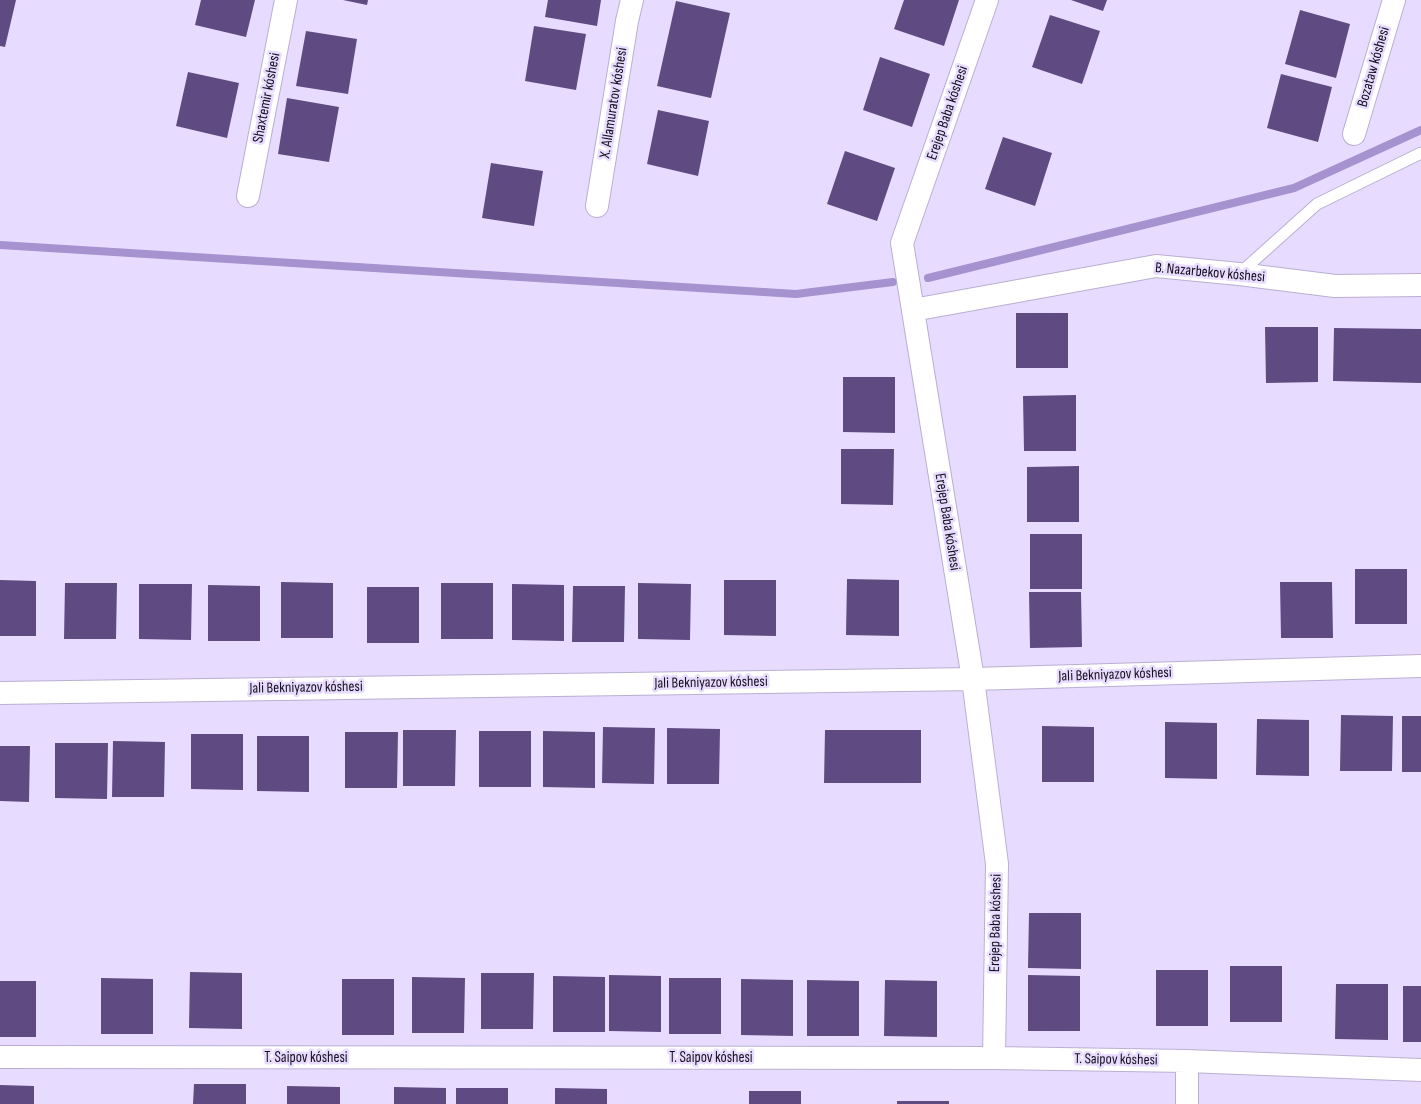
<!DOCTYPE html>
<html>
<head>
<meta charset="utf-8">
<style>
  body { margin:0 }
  canvas { display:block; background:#e7dcff }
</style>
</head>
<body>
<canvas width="1421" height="1104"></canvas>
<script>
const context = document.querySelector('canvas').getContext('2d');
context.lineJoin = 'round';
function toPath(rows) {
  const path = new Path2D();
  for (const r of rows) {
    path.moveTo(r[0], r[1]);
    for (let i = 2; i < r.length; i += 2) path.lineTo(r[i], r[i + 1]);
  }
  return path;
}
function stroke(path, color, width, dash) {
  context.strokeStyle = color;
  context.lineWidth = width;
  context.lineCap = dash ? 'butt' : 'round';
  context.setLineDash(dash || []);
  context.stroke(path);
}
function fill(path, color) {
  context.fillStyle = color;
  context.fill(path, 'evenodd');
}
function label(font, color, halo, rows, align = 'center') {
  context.font = font + ' "Sofia Sans Condensed",sans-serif';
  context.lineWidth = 5;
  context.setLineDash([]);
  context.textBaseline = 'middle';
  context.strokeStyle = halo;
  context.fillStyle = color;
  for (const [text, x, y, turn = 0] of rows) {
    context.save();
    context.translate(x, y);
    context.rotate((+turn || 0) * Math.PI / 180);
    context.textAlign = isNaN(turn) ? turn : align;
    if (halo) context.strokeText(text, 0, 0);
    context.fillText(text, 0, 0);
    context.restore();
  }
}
stroke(toPath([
  [0,245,796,294,893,282],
  [928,278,1294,188,1421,130]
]), '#a692ce', 8);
fill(toPath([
  [0,0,16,0,5,47,0,46],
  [201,0,255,0,246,37,195,25],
  [343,0,368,0,367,5],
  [548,0,601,0,597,26,545,17],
  [904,0,959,0,944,46,894,29],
  [1071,0,1107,0,1103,11],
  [676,1,730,13,711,98,657,86],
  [1300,10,1350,24,1336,78,1285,64],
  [1050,15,1100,31,1082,84,1032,67],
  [534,26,586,34,576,90,525,81],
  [306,31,357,39,348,94,296,86],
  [880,57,930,74,912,127,863,110],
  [188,72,239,83,227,138,176,126],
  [1281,74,1332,87,1318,142,1267,128],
  [287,98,339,107,329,162,278,154],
  [658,110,709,121,698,176,647,164],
  [1003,137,1052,153,1035,206,985,189],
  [845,151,895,168,877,221,827,204],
  [491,163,543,171,534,226,482,218],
  [1016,313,1068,313,1068,368,1016,368],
  [1265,327,1318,327,1318,382,1266,383],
  [1334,328,1421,329,1421,383,1333,381],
  [843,377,895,377,895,433,843,432],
  [1076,395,1076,451,1024,451,1023,396],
  [841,449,894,449,893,505,841,504],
  [1079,466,1079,522,1027,522,1027,467],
  [1030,534,1082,534,1082,589,1030,589],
  [1355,569,1407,569,1407,624,1355,624],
  [847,579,899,580,899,636,846,635],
  [0,580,36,581,36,636,0,636],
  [724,580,776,580,776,636,724,635],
  [281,582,333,583,333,638,281,638],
  [1280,582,1332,582,1333,638,1281,638],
  [65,583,117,583,116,639,64,639],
  [441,583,493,583,493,639,441,639],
  [638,583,691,584,690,640,638,639],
  [139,584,192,584,191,640,139,639],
  [512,584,564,585,564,641,512,640],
  [208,585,260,586,260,641,208,641],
  [573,586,625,586,624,642,572,642],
  [367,587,419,587,419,643,367,643],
  [1029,592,1081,592,1082,647,1030,648],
  [1341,715,1393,716,1392,771,1340,771],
  [1402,716,1421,716,1421,772,1402,772],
  [1257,719,1309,720,1309,776,1256,775],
  [1165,722,1217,723,1217,779,1165,778],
  [1042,726,1094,727,1094,782,1042,782],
  [603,727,655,728,654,784,602,783],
  [667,728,720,729,719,784,667,784],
  [403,730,456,730,455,786,403,786],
  [825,730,921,730,921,783,824,783],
  [479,731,531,731,531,787,479,787],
  [543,731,595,732,595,788,543,787],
  [345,732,398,732,397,788,345,788],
  [191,734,243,734,243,790,191,789],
  [257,736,309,736,309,792,257,791],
  [113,741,165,742,164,797,112,797],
  [55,743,108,743,107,799,55,798],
  [0,746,30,746,29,802,0,801],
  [1029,913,1081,913,1081,969,1028,968],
  [1230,966,1282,966,1282,1022,1230,1022],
  [1156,970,1208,970,1208,1026,1156,1026],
  [190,972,242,973,242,1029,189,1028],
  [481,973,534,973,533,1029,481,1029],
  [609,975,661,976,661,1032,609,1031],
  [1028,975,1080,976,1080,1031,1028,1031],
  [553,976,605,977,605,1032,553,1032],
  [412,977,465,978,464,1033,412,1033],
  [101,978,153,979,153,1034,101,1034],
  [669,978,721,978,721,1034,669,1034],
  [342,979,394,979,394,1035,342,1035],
  [741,979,793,980,793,1036,741,1035],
  [807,980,859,981,859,1036,807,1036],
  [885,980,937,981,937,1037,884,1036],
  [0,981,36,981,36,1037,0,1037],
  [1336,984,1388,984,1388,1040,1335,1039],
  [1403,986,1421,986,1421,1042,1403,1042],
  [194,1084,246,1084,246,1104,193,1104],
  [0,1085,34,1086,34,1104,0,1104],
  [287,1086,340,1087,340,1104,287,1104],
  [394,1087,446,1088,446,1104,394,1104],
  [456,1088,508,1088,508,1104,456,1104],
  [555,1088,607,1089,607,1104,555,1104],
  [749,1091,801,1091,801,1104,749,1104],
  [897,1101,949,1101,949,1104,897,1104]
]), '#5f4b81');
const service = toPath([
  [1239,274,1317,204,1421,153]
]);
const minor = toPath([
  [987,0,902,243,973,679,997,864,994,1058],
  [1354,134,1394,0],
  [248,196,286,0],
  [597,206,627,21,632,0],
  [913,310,1156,266,1239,274,1335,286,1421,285],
  [0,693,973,679,1421,666],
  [0,1057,994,1058,1187,1061,1421,1070],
  [1187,1061,1187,1104]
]);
stroke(service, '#baafd1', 13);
stroke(minor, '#baafd1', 24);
stroke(service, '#fff', 11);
stroke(minor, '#fff', 22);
label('15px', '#130f1a', '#e7dcff', [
  ["Bozataw kóshesi",1374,67,-74],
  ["Shaxtemir kóshesi",267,98,-79],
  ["X. Allamuratov kóshesi",614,103,-81],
  ["Erejep Baba kóshesi",948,113,-71],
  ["B. Nazarbekov kóshesi",1210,273,5],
  ["Erejep Baba kóshesi",947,522,81],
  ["Jali Bekniyazov kóshesi",1115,675,-2],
  ["Jali Bekniyazov kóshesi",711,683,-1],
  ["Jali Bekniyazov kóshesi",306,688,-1],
  ["Erejep Baba kóshesi",996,923,-89],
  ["T. Saipov kóshesi",306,1058],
  ["T. Saipov kóshesi",711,1058],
  ["T. Saipov kóshesi",1116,1060,1]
]);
</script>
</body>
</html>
